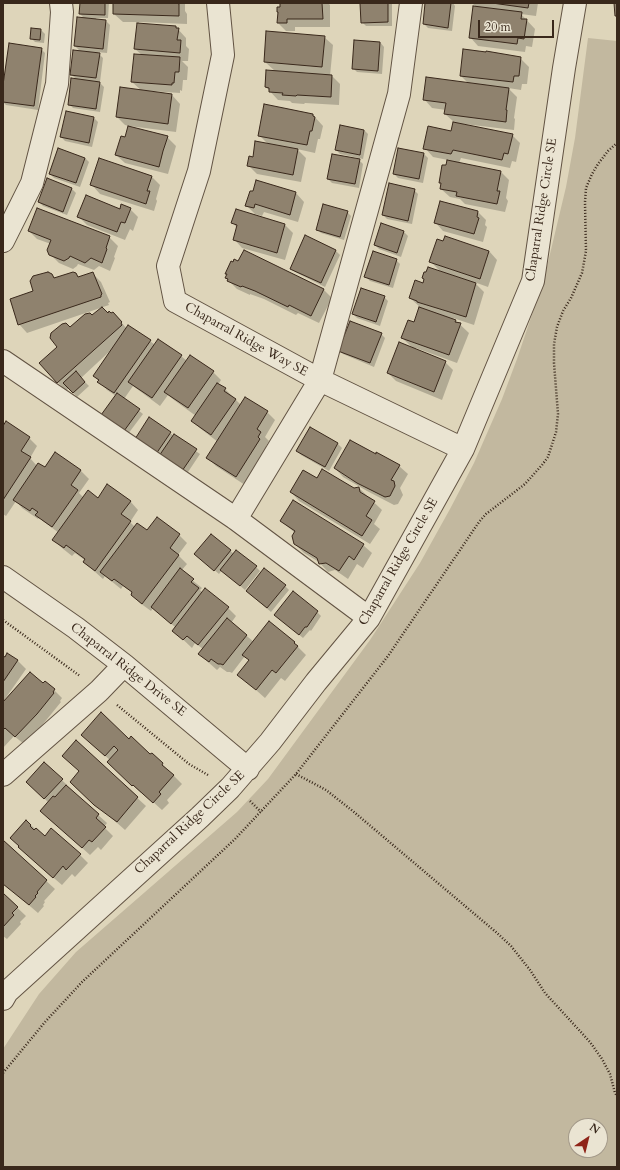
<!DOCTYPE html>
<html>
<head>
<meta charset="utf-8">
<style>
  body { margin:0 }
  #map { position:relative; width:620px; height:1170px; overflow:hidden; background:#ded5ba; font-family:Cardo,serif }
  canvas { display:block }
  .frame { position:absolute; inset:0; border:4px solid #39281b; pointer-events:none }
  .north { position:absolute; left:568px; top:1118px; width:40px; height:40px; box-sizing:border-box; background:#eae4d2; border:1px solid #a39989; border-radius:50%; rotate:35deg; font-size:11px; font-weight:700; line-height:16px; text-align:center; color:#39281b }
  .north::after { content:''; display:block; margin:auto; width:14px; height:18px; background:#8f2418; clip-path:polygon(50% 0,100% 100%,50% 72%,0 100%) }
  .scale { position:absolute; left:478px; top:20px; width:76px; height:18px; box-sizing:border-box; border:2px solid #39281b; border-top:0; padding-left:5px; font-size:12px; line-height:14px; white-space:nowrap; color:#39281b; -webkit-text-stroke:3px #eae4d2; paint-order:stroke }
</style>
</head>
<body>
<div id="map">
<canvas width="620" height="1170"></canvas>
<div class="frame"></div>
<div class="north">N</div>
<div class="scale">20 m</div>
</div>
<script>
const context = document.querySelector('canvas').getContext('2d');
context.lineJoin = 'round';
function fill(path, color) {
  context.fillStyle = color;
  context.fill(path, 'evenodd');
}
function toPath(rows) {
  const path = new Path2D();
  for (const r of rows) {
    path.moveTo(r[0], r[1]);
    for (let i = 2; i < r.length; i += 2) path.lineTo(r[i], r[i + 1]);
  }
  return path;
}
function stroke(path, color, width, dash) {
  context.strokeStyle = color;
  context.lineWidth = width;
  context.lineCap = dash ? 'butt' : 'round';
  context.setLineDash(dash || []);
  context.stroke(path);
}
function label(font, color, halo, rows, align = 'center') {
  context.font = font + ' Cardo,serif';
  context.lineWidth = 3;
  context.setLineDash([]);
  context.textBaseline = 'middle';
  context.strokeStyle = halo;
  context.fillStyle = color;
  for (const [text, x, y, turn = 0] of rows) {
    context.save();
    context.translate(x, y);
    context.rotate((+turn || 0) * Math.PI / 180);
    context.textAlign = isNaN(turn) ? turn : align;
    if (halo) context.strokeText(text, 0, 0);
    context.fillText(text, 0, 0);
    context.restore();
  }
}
fill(toPath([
  [588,38,617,41,617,1167,3,1167,3,1049,39,994,76,952,237,812,268,779,370,640,420,563,450,509,474,463,502,399,517,359,544,279,566,187,575,138],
  [576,1126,600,1126,600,1150,576,1150]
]), '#c2b89f');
fill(toPath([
  [81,3,109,3,108,18,96,18,96,20,106,21,110,25,107,53,97,52,103,58,100,82,98,81,104,87,100,112,73,108,69,104,77,80,71,74,81,52,75,46,85,19,80,14],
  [114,3,185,3,185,11,187,14,187,24,139,22,139,24,176,27,186,38,186,46,189,49,188,61,182,61,188,67,187,80,183,80,182,91,180,90,180,93,150,91,149,92,172,95,180,104,176,132,129,126,129,127,167,137,176,146,168,174,125,163,116,155,126,138,129,126,125,125,117,117,142,91,132,82,142,55,135,49,138,22,123,22,114,14],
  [281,3,328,3,330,5,330,27,295,27,295,31,286,31,278,23],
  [361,3,392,3,392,26,366,26,362,22],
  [426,3,453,3,455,6,452,31,428,28,424,24],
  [472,3,538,3,536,16,521,14,535,29,532,47,526,46,525,52,478,46,470,37,477,8],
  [41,30,45,34,44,43,35,42,31,38],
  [324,37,333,45,330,76,332,76,340,84,339,105,305,103,304,104,292,103,290,101,278,100,266,87,275,71,265,62],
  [380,42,384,47,382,74,357,72,353,68],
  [41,49,45,53,38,110,6,105,3,102,3,92],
  [520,58,529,67,527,84,522,84,521,90,508,88,517,97,514,118,515,119,514,130,464,124,464,125,512,135,520,143,516,162,512,161,510,168,461,158,459,163,501,172,509,180,506,198,508,201,505,212,465,204,460,199,450,197,441,189,442,184,440,182,447,167,448,160,433,157,425,148,452,132,454,122,445,114,446,110,432,108,424,99,469,84,461,76],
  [313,115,323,126,320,139,318,139,315,153,297,149,306,158,301,182,257,174,248,165,254,158,268,144,259,135],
  [94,118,98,122,92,147,65,141,61,137],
  [364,130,368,134,363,159,340,154,336,150],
  [399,149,424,154,428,158,423,183,398,178,394,174],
  [85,158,89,162,80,187,54,178,50,174],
  [100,159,152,177,160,185,156,199,157,201,154,211,100,194,92,185],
  [359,160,363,164,359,188,332,183,328,179],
  [257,182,296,193,304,202,298,222,264,212,262,216,255,214,246,205,254,192],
  [72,189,76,193,67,215,43,206,39,202],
  [414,190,418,194,412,224,387,219,383,215],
  [441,202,478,212,486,220,485,225,487,227,483,242,443,231,435,222],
  [130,209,138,217,133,231,130,229,125,240,87,225,79,217],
  [347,212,351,216,344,240,321,233,317,229],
  [233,223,285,225,293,233,285,260,242,248,234,239,237,228],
  [382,225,404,232,408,236,401,257,379,249,375,245],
  [29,231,109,237,118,246,114,257,115,258,110,271,99,266,94,270,78,264,77,266,73,269,59,263,50,254,51,244,37,239],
  [336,251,340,255,325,287,295,272,291,268],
  [489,251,497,260,488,287,474,282,484,292,474,325,453,318,469,333,457,363,416,348,415,350,445,362,453,370,442,400,396,381,388,373,414,349,402,338,414,323,420,307,410,298,424,284,441,272,431,262],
  [396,260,400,264,393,288,370,281,366,277],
  [233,264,323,289,332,298,319,323,298,313,296,315,264,299,250,294,250,295,237,289,226,278,228,275,226,273],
  [92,273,101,282,110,302,108,303,109,305,27,333,19,324,35,291,52,275,55,278,76,274,79,278],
  [384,297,388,301,380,326,357,318,353,314],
  [108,314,121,322,127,329,150,341,155,345,181,356,187,361,213,372,221,380,218,385,225,389,241,405,267,412,275,420,265,437,269,441,266,446,268,448,245,485,216,466,208,458,218,442,201,429,192,421,196,416,174,400,168,395,160,406,133,386,124,399,143,414,128,434,107,418,116,396,107,390,94,376,110,351,81,378,89,386,77,397,69,388,66,391,40,363,59,347,70,328,92,317],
  [381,334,385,338,374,367,343,354,339,350],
  [150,419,200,454,186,475,140,443],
  [3,428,29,438,37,446,30,458,37,466,45,468,55,453,81,471,89,479,79,493,84,498,130,501,138,510,130,522,135,527,147,532,179,535,187,543,178,555,187,564,181,571,202,588,200,590,203,593,228,608,236,616,231,623,254,642,294,643,306,655,285,681,281,678,265,698,239,675,250,661,245,656,232,673,230,672,227,672,220,667,217,670,199,654,203,649,195,643,192,648,173,630,175,627,153,608,151,611,140,603,132,594,133,593,123,586,121,589,105,576,103,579,84,562,86,561,75,553,72,556,62,548,54,540,59,533,39,518,38,519,22,508,16,501,6,516,3,514],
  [310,428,338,444,342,448,329,471,301,455,297,451],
  [399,466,408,474,400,488,403,495,398,504,394,505,367,491,343,477,335,468],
  [317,480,354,489,359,488,382,510,374,524,380,529,370,544,299,501,291,492],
  [281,521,363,545,372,553,363,568,357,564,348,579,335,570,328,572,319,562,304,553,295,544,295,533],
  [211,535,234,554,256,567,260,571,245,590,222,570,219,574,200,558],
  [285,586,289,590,271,612,251,595],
  [317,612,321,616,311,631,310,630,303,638,280,619],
  [8,654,18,661,26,669,5,699,6,700,43,685,54,690,62,698,60,701,61,702,39,729,38,729,24,744,14,736,3,748,3,657,5,658],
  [129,740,150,755,152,754,182,784,167,800,169,803,162,810,142,792,141,793,117,770,110,760,90,743],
  [76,742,146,806,125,830,80,790,80,772],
  [44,763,66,784,65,785,107,823,104,827,113,836,101,850,98,847,90,855,50,819,49,803,27,782],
  [26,821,45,837,80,855,88,863,75,877,72,874,62,885,27,855],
  [3,841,55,889,44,901,45,902,43,905,44,906,38,913,3,883],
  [3,894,26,916,20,922,21,924,7,939,3,936]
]), '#0003');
const building = toPath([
  [80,3,105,3,105,15,79,14,80,3],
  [113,3,177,3,179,4,179,16,113,14,113,3],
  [280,3,322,3,323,19,287,19,287,23,277,23,278,12,277,12,277,7,280,7,280,3],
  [360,3,388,3,388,22,361,23,360,3],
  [425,3,451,3,448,28,423,24,425,3],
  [492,3,529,3,528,8,492,3],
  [614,3,617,3,617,16,615,16,614,3],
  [473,6,522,12,521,19,527,19,524,39,518,38,517,44,469,38,473,6],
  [77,17,106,20,103,49,74,46,77,17],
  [137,23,176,26,176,28,179,28,177,40,181,40,180,53,134,49,137,23],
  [31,28,41,29,40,40,30,39,31,28],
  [266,31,325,36,322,67,264,62,266,31],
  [354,40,380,42,378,71,352,69,354,40],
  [9,43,42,48,34,106,3,102,3,85,9,43],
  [463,49,486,52,486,51,521,57,519,76,514,76,513,82,460,76,463,49],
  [73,50,100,53,96,78,70,75,73,50],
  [134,54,180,57,179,72,175,72,174,83,172,83,172,85,131,82,134,54],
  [266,70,332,75,331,97,297,95,296,96,282,95,283,93,269,92,269,88,265,87,266,70],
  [426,77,509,88,506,110,507,110,506,122,444,114,446,103,423,100,426,77],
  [71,78,100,82,96,109,68,105,71,78],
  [120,87,172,94,168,124,116,117,120,87],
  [264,104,313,114,313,116,315,117,312,131,310,131,307,145,258,136,264,104],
  [66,111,94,117,89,143,60,137,66,111],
  [453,122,513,134,508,154,504,153,502,160,453,150,451,154,423,149,428,126,451,131,453,122],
  [340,125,364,130,360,155,335,150,340,125],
  [128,126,168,136,163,151,159,167,115,155,121,136,125,137,128,126],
  [255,141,298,149,293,175,247,166,249,156,253,157,255,141],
  [58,148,85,158,76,183,49,174,58,148],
  [398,148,424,153,419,179,393,174,398,148],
  [332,154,360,159,355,184,327,179,332,154],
  [99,158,152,176,147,191,150,191,146,204,90,185,99,158],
  [447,160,501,171,497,191,500,191,497,204,456,196,457,192,440,189,441,183,439,183,442,165,446,165,447,160],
  [47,178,72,188,63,212,38,202,47,178],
  [256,180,296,192,290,215,255,204,254,208,245,206,250,191,253,191,256,180],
  [389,183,415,189,408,221,382,215,389,183],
  [86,195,120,209,121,204,131,208,125,223,121,222,117,232,77,217,86,195],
  [440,201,478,211,477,217,479,218,474,234,434,223,440,201],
  [323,204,348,211,340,237,316,230,323,204],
  [37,208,110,236,106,248,107,249,102,263,91,258,85,263,70,256,69,258,64,261,49,255,47,250,51,240,28,231,37,208],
  [236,209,285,224,277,253,233,240,237,225,231,223,236,209],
  [381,223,404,231,397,253,374,245,381,223],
  [305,235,336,250,321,283,290,269,305,235],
  [445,236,489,251,480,279,429,262,437,239,443,241,445,236],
  [244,250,324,289,311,316,289,305,288,307,255,291,242,286,241,287,227,281,228,279,225,278,227,274,225,274,231,261,233,262,234,259,238,261,244,250],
  [373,251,397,259,389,285,364,277,373,251],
  [428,267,476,283,466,317,417,302,417,301,409,298,415,280,423,283,424,279,422,278,424,272,426,272,428,267],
  [48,272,52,274,54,278,73,272,76,273,78,277,93,272,102,294,101,295,101,297,18,325,10,299,33,291,30,281,33,276,48,272],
  [361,288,385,296,376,322,352,314,361,288],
  [102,307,108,313,109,311,111,313,113,312,122,322,121,323,122,325,57,383,39,363,57,347,50,338,51,333,62,324,66,323,70,327,85,314,90,313,92,315,102,307],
  [419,307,456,320,455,322,461,323,449,355,401,338,408,320,414,322,419,307],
  [350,321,382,333,370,363,338,351,350,321],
  [128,325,151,340,114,393,97,382,99,380,93,376,128,325],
  [158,339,182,355,152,398,128,382,158,339],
  [399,342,446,361,434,392,387,373,399,342],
  [190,355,214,371,188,408,164,392,190,355],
  [76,371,85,382,73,393,63,383,76,371],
  [217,383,226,388,224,391,236,399,211,435,191,421,217,383],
  [117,393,140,409,124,431,101,415,117,393],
  [245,397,268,411,257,429,261,432,258,437,260,439,236,477,206,458,245,397],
  [149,417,171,432,156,454,135,439,149,417],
  [6,421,30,437,21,451,31,457,3,500,3,426,6,421],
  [310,427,338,443,325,467,296,451,310,427],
  [174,434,197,449,182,471,159,456,174,434],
  [350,440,376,454,376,452,400,465,391,480,394,481,395,486,390,496,385,497,357,483,334,468,350,440],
  [55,452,81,470,71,485,78,490,52,527,35,515,38,512,32,508,30,511,13,500,38,463,45,467,55,452],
  [322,469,354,488,359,487,360,492,375,501,366,516,372,520,362,536,290,492,303,470,317,478,322,469],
  [107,484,131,501,121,514,131,521,95,571,83,562,85,559,66,545,64,548,52,540,88,490,98,498,107,484],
  [293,500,364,544,354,560,349,556,339,571,326,563,319,564,317,558,294,544,292,536,295,531,280,521,293,500],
  [157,517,180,534,170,548,179,555,142,604,131,595,132,592,114,579,112,581,100,572,137,523,147,530,157,517],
  [211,534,231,550,214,571,194,554,211,534],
  [236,550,257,566,240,586,220,570,236,550],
  [180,568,194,579,191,582,199,588,171,624,151,607,180,568],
  [264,568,286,585,267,608,246,591,264,568],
  [205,588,229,607,198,645,187,636,183,640,172,631,205,588],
  [293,591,318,611,307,627,305,627,299,635,274,615,293,591],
  [227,618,247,635,223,665,221,664,218,664,211,659,209,662,198,654,227,618],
  [269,621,295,642,294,643,298,646,276,673,272,670,256,690,237,675,249,660,242,655,269,621],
  [7,653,18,660,3,682,3,656,5,657,7,653],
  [30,672,43,683,45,681,55,689,53,692,54,693,37,714,15,737,5,728,3,730,3,702,30,672],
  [101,712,129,739,131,736,150,754,152,753,163,763,162,765,174,775,159,792,161,794,153,803,133,785,132,786,107,762,118,750,114,746,105,756,81,735,101,712],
  [76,740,138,797,117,822,94,805,70,782,79,771,62,756,76,740],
  [44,762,63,779,44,799,26,782,44,762],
  [66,785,99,814,96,818,106,827,92,842,89,840,82,848,40,811,53,796,55,797,66,785],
  [26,820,31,825,30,826,34,830,36,828,45,836,51,828,81,854,66,870,63,866,53,878,18,847,19,846,10,838,26,820],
  [3,840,47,880,37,892,38,893,35,896,36,897,29,905,3,884,3,840],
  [3,893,18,907,12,913,14,915,3,927,3,893]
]);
fill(building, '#8f826e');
stroke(building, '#39281b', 1);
const minor = toPath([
  [218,3,223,55,199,171,168,266,175,301,320,380,463,449],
  [3,241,32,183,57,84,62,12,61,3],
  [3,361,236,519,369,618],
  [236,519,320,380,399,94,411,3],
  [3,577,76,628,124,665,248,769],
  [3,775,99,691,124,665],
  [3,999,7,992,200,817,230,788,270,742,316,682,369,618,463,449,533,281,564,68,575,3]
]);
stroke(minor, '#625343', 24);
stroke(toPath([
  [3,620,80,676],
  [117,705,189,764,208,775],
  [296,774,326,790,354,812,497,933,511,946,530,970,545,993,590,1042,602,1059,610,1074,615,1093,617,1096],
  [250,801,261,812],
  [3,1073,45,1022,82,982,235,839,296,774,388,656,479,522,486,514,525,484,542,465,548,457,556,432,558,414,554,363,554,344,557,327,563,311,571,298,582,273,586,251,585,202,586,188,592,174,598,164,608,151,617,143]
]), '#39281b', 2.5, [1, 2]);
stroke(minor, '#eae4d2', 22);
label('13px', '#39281b', '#eae4d2', [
  ["Chaparral Ridge Circle SE",542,210,-81],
  ["Chaparral Ridge Way SE",246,340,29],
  ["Chaparral Ridge Circle SE",399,562,-60],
  ["Chaparral Ridge Drive SE",128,670,38],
  ["Chaparral Ridge Circle SE",190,823,-43]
]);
</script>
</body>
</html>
